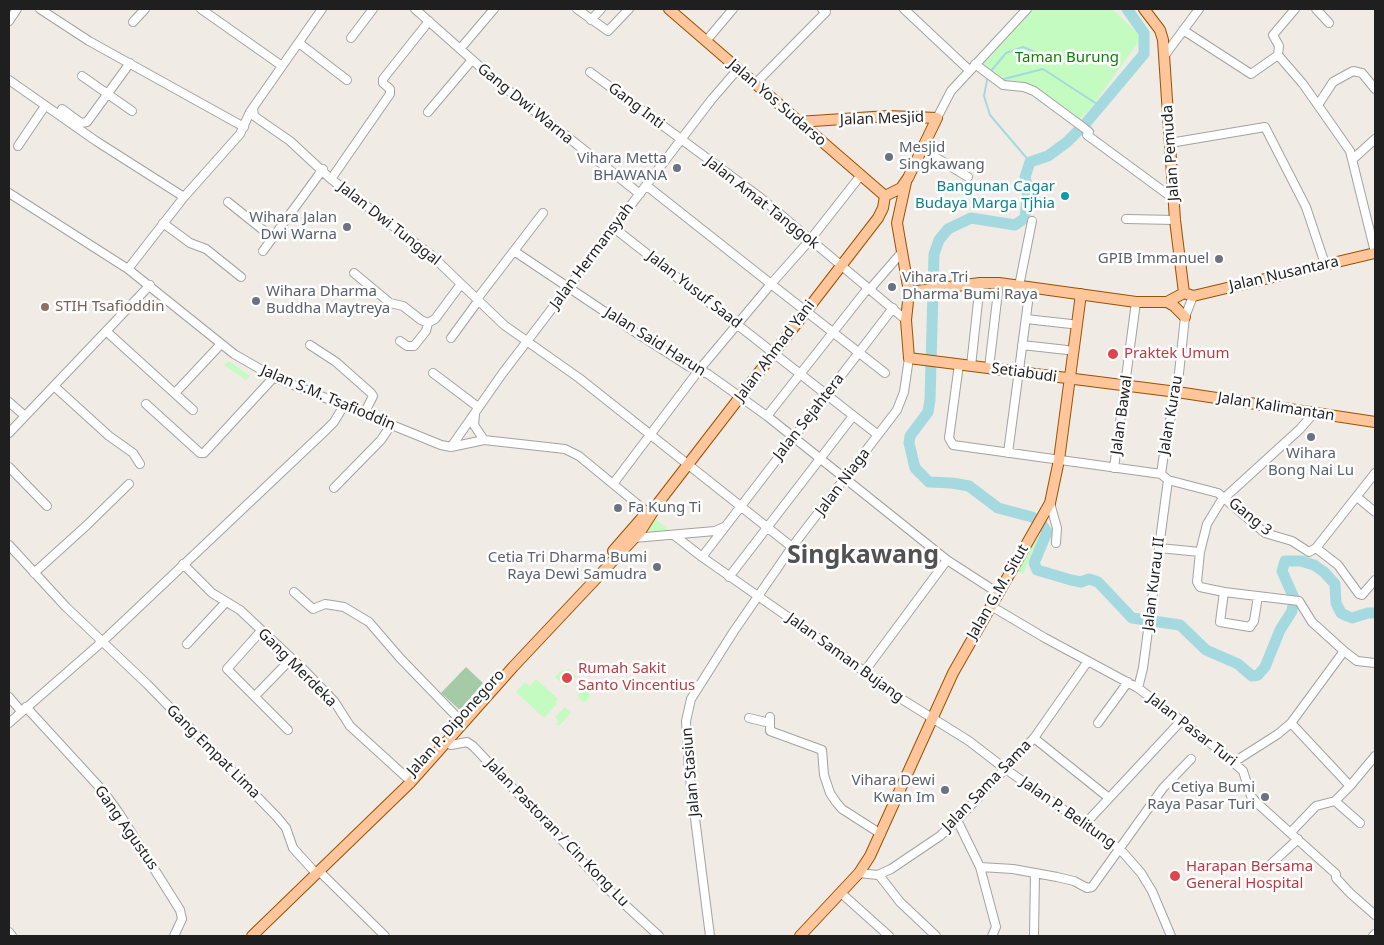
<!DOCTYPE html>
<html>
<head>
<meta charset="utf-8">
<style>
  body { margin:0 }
  #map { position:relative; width:1384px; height:945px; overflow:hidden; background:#f0ebe5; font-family:"Noto Sans",sans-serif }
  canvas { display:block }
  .frame { position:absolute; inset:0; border:10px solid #1f1f1f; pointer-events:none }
</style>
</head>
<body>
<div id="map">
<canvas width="1384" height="945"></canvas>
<div class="frame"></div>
</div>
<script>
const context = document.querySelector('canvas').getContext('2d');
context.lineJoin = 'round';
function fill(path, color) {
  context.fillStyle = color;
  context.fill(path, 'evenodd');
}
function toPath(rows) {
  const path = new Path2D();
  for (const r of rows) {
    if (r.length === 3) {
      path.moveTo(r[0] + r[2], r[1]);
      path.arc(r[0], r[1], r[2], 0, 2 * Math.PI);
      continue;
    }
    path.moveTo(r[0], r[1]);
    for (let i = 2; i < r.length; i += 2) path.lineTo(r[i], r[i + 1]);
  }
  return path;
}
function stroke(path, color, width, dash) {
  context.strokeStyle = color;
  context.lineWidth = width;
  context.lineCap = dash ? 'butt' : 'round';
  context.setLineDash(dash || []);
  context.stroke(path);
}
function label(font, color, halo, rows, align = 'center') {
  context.font = font + ' "Noto Sans",sans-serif';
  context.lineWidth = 5;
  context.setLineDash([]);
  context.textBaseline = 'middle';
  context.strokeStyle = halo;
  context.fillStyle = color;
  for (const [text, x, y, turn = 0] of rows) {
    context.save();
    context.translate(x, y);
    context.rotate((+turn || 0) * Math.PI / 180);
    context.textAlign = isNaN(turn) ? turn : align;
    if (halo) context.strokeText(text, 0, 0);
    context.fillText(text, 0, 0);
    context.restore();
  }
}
fill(toPath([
  [466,667,483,683,460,710,441,693]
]), '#a5caa6');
fill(toPath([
  [1031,9,1112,9,1142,37,1093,105,1076,124,1029,90,999,84,975,69],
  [229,361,250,376,246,380,224,365],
  [654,518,671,532,647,534],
  [1036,535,1038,539,1023,574,1017,571],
  [568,669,576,676,566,687,555,677,562,670,565,672],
  [536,679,558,699,555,702,557,704,544,718,516,692,525,682,530,686],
  [584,696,5.5],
  [565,707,571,713,559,726,556,724,559,721,555,717]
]), '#c4fbc1');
stroke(toPath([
  [991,71,1006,53,1023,47,1040,54],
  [988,75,984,96,990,115,1030,162],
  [1000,80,1043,69,1100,106]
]), '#a4dadf', 2);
stroke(toPath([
  [1127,9,1144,33,1144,54,1086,123,1067,142,1048,156,1030,162,1025,177,1028,189,1025,218,1015,225,971,218,948,229,939,240,934,254,930,400,928,412,910,436,909,443,915,468,929,482,952,483,969,486,998,508,1032,517,1041,523,1047,532,1034,563,1037,570,1071,580,1081,582,1089,579,1098,582,1132,618,1180,625,1206,650,1238,664,1252,676,1258,675,1265,667,1280,630,1292,611,1294,598,1282,571,1285,561,1301,561,1314,565,1324,572,1335,584,1336,603,1341,613,1347,616,1352,618,1368,613,1375,613]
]), '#a4dadf', 11);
const minor = toPath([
  [40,9,89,41,244,127],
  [201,9,282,66],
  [415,9,495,80,640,194],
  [577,9,608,31,629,9],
  [904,9,969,70],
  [1316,9,1329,23],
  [591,20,601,9],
  [9,21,17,9],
  [133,22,145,9],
  [1183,30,1251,74,1278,55],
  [351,38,373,9],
  [706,41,733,9],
  [299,43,347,80],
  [460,49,494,9],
  [1165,55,1199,9],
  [1278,55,1303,84,1350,151,1375,252],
  [1278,55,1279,46,1273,35,1295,9],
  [975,64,1003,85,1024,87,1034,91,1084,128,1089,132,1087,135,1174,199],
  [590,72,761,198,906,320],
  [82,76,132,111],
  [9,80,96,141,184,197],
  [755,84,826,12,822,9],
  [1318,105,1333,82,1353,71,1362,73,1375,89],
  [253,108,254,116,290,141,331,179,431,255,504,325,579,378,792,547],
  [62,109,81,123,87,122,130,63],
  [428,112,472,60],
  [937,118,951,91,1027,9],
  [1170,143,1265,127,1306,207,1325,264],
  [18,146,45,106],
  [922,149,968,177],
  [1353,159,1375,139],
  [861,175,810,240,771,284,885,373],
  [331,179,390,94,390,89,383,83,383,79,429,21],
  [9,193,128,269,234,354,274,377,441,445,451,447,484,440,565,449,579,456,647,512],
  [228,202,273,238],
  [1126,219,1175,220],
  [163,223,190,243,206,249,241,277],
  [614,228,878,435],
  [263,251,323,169],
  [514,251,632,330,688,366,708,374,767,416,947,560,998,593],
  [128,269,184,197,240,134,250,112,322,9],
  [354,273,390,303,403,306,421,320,428,323,435,319,461,284],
  [1019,286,1032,221],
  [870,289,902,252],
  [477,299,543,213],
  [1026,319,1071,324],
  [106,331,193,410],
  [451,338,478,301],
  [400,341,407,346,414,346,426,331,428,323],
  [310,345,336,362,371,393,373,396,364,414],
  [1022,345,1067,350],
  [959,364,949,438,953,445,1161,474,1168,480,1218,493,1265,533,1292,541,1309,552,1316,548,1375,473],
  [971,366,980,283],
  [989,368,999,283],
  [433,373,478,407],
  [54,386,109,436,133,453,140,464],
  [176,392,221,344],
  [9,402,25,416],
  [146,404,200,453,204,453,274,377],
  [475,414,474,425,484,440],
  [767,416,868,288],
  [9,433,150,285],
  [451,447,502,374,712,99,738,69],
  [1008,453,1030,287],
  [9,467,47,506],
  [1114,468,1136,302],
  [1161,474,1167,433,1177,392,1185,317,1193,296],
  [613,484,699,370,771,284,647,186],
  [334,488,381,440,391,425],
  [1357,497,1375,512],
  [1050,503,1057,528,1056,543],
  [674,535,702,557,841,654,892,693,969,741,1004,768,1120,849,1141,873,1152,891,1171,936],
  [634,538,715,531,724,527],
  [9,545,66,607,147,684,277,817,286,828,293,848,313,870],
  [1159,548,1200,552],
  [1316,548,1338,565,1359,594,1362,595,1375,580],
  [702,557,893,308],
  [183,564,212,593,240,610,305,671,334,701,350,726,406,777],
  [34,573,87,525,129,484],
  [729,577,853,416],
  [294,592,313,609,325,604,344,607,369,622,400,658,459,719],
  [1224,592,1299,601,1312,622,1344,651,1357,661,1375,663],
  [1258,596,1254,621,1250,627,1220,622,1224,592,1200,587,1197,582,1200,552,1207,524,1221,501,1300,429,1314,413],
  [991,606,1045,638,1138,688,1222,752,1243,771,1251,796,1257,803,1336,874,1336,878,1350,893,1375,915],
  [261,631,227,669,288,730],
  [187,644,226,602],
  [864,672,947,560],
  [1138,688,1143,668,1168,480],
  [255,696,291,659],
  [9,697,21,711],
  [26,707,103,791,119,813,180,910,182,919,174,936],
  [770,717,770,731,822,750,824,775,830,793,836,802,842,809,881,834],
  [749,718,770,723],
  [9,723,103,641,326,430,334,422,343,407],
  [1098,723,1128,682],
  [1291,723,1350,786,1335,801,1316,806,1291,832],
  [1034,738,1109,798],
  [451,745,467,742,473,746,610,891,659,936],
  [1234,762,1278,734,1291,723,1344,651],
  [1350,786,1375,756],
  [1335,801,1360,823],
  [957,820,980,867,996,927,992,936],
  [1085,824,1181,721],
  [1271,864,1298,839],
  [980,867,1013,869,1057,877,1074,881,1087,888,1092,887,1163,788,1191,759],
  [319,871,385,936],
  [859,873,878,875,891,869,940,836,957,820,1034,738,1088,661],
  [879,875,900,902,936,936],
  [841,893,889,936],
  [9,932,12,936],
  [710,936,689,771,686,721,691,699,734,631,792,547,897,410,904,392,909,358],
  [1034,936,1035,873],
  [1373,936,1375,934]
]);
const major = toPath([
  [669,9,885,196],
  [1144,9,1160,30,1163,40,1175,220,1184,293,1193,296,1375,253],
  [798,122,888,116,937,118,908,178,901,188,885,196],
  [906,182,897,223,909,292,906,320,909,358,1177,392,1375,422],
  [909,292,980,283,999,283,1136,302,1167,302,1184,293],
  [1167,302,1174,306,1185,317],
  [613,551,648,511],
  [252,936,410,783,513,667,640,532,659,502,878,218,883,208,885,196],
  [800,936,859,873,870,856,953,673,1050,503,1059,460,1081,294]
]);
stroke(minor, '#a3a3a3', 10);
stroke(major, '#9a5200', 12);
stroke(minor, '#fff', 8);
stroke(major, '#ffc69b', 10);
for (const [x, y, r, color] of [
  [889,157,5,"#6b7280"],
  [677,168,5,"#6b7280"],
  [1065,196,5,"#0f9aa8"],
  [347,227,5,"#6b7280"],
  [1219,259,5,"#6b7280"],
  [892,287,5,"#6b7280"],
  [256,301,5,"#6b7280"],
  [45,307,5,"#8d6e63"],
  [1113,354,6,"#e0444e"],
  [1311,437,5,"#6b7280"],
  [618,508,5,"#6b7280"],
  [657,567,5,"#6b7280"],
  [567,678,6,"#e0444e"],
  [945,790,5,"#6b7280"],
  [1265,797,5,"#6b7280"],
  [1175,876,6,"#e0444e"]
]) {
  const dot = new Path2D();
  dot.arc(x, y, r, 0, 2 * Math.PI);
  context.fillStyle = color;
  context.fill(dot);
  stroke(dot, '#fff', 2);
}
label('15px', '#0e8208', '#fff', [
  ["Taman Burung",1067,58]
]);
label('15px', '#1f1f1f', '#fff', [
  ["Jalan Yos Sudarso",777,103,41],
  ["Gang Dwi Warna",525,104,39],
  ["Gang Inti",636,106,37],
  ["Jalan Mesjid",882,119,-2],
  ["Jalan Pemuda",1171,153,-94],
  ["Jalan Amat Tanggok",762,203,38],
  ["Jalan Dwi Tunggal",389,224,38],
  ["Jalan Hermansyah",592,256,-53],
  ["Jalan Nusantara",1284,274,-13],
  ["Jalan Yusuf Saad",694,290,38],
  ["Jalan Said Harun",655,342,32],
  ["Jalan Ahmad Yani",775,351,-53],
  ["Setiabudi",1024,373,8],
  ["Jalan S.M. Tsafioddin",328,398,23],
  ["Jalan Kalimantan",1276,407,9],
  ["Jalan Bawal",1122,415,-82],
  ["Jalan Kurau",1171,415,-80],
  ["Jalan Sejahtera",809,417,-52],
  ["Jalan Niaga",843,482,-53],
  ["Gang 3",1250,517,39],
  ["Jalan Kurau II",1154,584,-83],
  ["Jalan G.M. Situt",998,592,-60],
  ["Jalan Saman Bujang",845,658,36],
  ["Gang Merdeka",297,668,45],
  ["Jalan P. Diponegoro",456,723,-48],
  ["Jalan Pasar Turi",1192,730,38],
  ["Gang Empat Lima",213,752,45],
  ["Jalan Stasiun",691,772,-95],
  ["Jalan Sama Sama",987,786,-46],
  ["Jalan P. Belitung",1068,813,35],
  ["Gang Agustus",126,828,55],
  ["Jalan Pastoran / Cin Kong Lu",557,833,46]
]);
label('15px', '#5b616d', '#fff', [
  ["Mesjid",899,148,"left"],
  ["Singkawang",899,165,"left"],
  ["Vihara Metta",667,159],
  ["BHAWANA",667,176],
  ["Wihara Jalan",337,218],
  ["Dwi Warna",337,235],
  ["GPIB Immanuel",1209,259],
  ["Vihara Tri",902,278,"left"],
  ["Dharma Bumi Raya",902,295,"left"],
  ["Wihara Dharma",266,292,"left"],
  ["Buddha Maytreya",266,309,"left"],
  ["Wihara",1311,454,"center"],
  ["Bong Nai Lu",1311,471,"center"],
  ["Fa Kung Ti",628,508,"left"],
  ["Cetia Tri Dharma Bumi",647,558],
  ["Raya Dewi Samudra",647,575],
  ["Vihara Dewi",935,781],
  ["Kwan Im",935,798],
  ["Cetiya Bumi",1255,788],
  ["Raya Pasar Turi",1255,805]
], 'right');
label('15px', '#0d838f', '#fff', [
  ["Bangunan Cagar",1055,187],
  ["Budaya Marga Tjhia",1055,204]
], 'right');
label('15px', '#785e54', '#fff', [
  ["STIH Tsafioddin",55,307]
], 'left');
label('15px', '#be3a42', '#fff', [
  ["Praktek Umum",1124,354],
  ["Rumah Sakit",578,669],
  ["Santo Vincentius",578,686],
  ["Harapan Bersama",1186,867],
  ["General Hospital",1186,884]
], 'left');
label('bold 25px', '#525252', '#fff', [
  ["Singkawang",863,556]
]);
</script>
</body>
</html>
